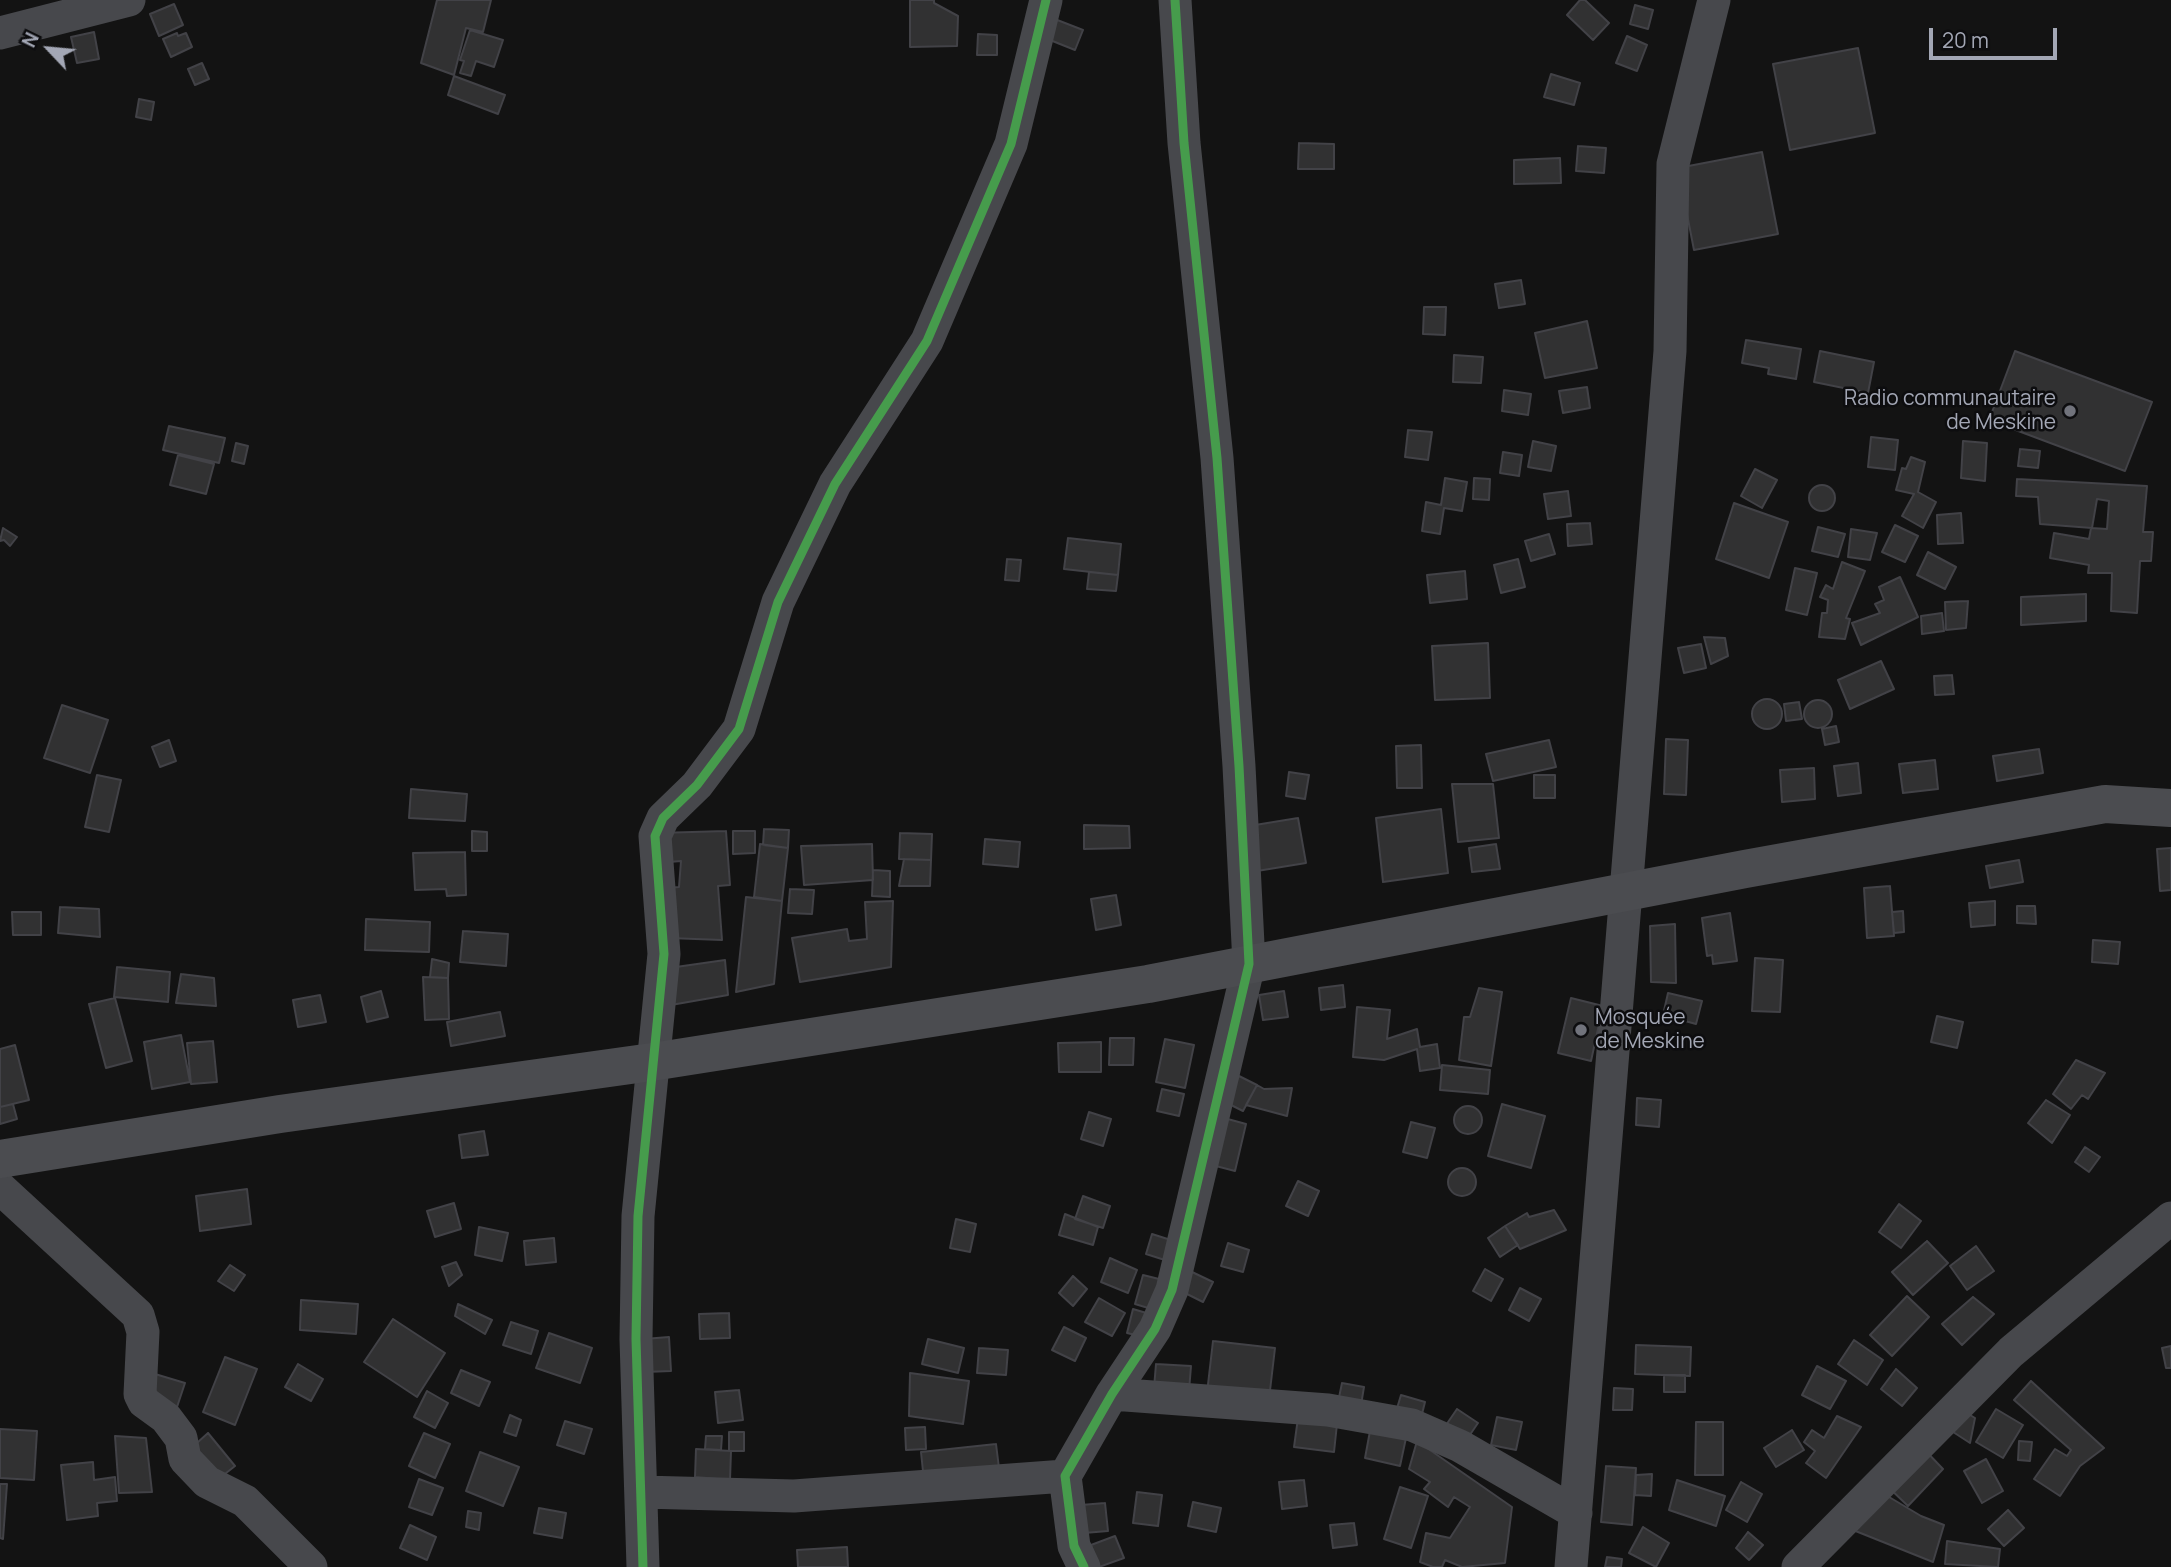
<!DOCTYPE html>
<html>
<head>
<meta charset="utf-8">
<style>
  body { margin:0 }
  #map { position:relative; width:2171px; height:1567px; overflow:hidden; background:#131313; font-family:Manrope,sans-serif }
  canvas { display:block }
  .north { position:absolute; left:14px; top:14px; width:70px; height:70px; -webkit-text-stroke:5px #0d0d0f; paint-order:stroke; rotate:296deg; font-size:19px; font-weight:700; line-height:28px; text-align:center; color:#a3a7b5 }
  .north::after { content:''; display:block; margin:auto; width:24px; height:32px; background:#a3a7b5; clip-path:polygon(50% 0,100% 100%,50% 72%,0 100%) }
  .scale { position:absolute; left:1929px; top:28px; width:128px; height:32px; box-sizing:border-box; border:4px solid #a3a7b5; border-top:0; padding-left:9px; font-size:21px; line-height:24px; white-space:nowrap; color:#a3a7b5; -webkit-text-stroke:5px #0d0d0f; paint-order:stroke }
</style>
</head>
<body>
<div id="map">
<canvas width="2171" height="1567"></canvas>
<div class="north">N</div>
<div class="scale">20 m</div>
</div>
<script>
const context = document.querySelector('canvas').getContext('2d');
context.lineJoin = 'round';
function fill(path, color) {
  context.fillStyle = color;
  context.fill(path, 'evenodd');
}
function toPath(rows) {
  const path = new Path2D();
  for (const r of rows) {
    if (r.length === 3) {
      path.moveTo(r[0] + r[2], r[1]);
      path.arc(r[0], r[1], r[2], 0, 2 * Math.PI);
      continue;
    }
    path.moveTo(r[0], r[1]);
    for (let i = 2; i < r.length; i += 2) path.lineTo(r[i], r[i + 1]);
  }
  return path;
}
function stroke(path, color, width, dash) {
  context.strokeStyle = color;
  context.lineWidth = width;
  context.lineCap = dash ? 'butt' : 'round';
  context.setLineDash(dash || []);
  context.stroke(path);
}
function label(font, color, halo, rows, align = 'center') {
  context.font = font + ' Manrope,sans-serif';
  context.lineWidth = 5;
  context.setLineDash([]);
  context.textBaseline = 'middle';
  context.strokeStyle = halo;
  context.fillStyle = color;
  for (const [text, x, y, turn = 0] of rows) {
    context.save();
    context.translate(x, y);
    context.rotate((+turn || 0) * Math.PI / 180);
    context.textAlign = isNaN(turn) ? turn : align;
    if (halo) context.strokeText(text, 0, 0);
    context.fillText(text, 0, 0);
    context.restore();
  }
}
const building = toPath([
  [437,0,491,0,483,32,466,28,454,75,421,63,437,0],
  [910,0,934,0,934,3,958,16,957,46,910,47,910,0],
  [1580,0,1585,0,1609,23,1593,40,1567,15,1580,0],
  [174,4,183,25,159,36,150,14,174,4],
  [1635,5,1653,10,1648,29,1630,24,1635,5],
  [1047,16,1083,30,1075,50,1040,36,1047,16],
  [470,30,503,40,494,67,476,61,471,76,460,73,464,61,460,60,470,30],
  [94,32,99,59,77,63,71,37,94,32],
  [177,33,178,36,186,33,192,47,171,57,163,39,177,33],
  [978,34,997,35,997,55,977,55,978,34],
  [1627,36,1647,45,1637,71,1616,63,1627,36],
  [1858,48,1875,133,1790,150,1773,64,1858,48],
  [202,63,209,79,195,85,188,69,202,63],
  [1551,74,1580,83,1574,105,1544,97,1551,74],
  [454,76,505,95,498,114,448,95,454,76],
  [139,99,154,102,151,120,136,117,139,99],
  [1299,143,1334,144,1334,169,1298,169,1299,143],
  [1578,146,1606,148,1604,173,1576,171,1578,146],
  [1762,152,1778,234,1694,250,1678,168,1762,152],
  [1560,158,1561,183,1514,184,1514,160,1560,158],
  [1521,280,1525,304,1499,308,1495,284,1521,280],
  [1424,307,1446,307,1445,335,1423,334,1424,307],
  [1587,321,1597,368,1545,378,1535,333,1587,321],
  [1746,340,1801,349,1796,379,1768,374,1769,368,1742,363,1746,340],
  [1820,351,1874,362,1868,393,1814,382,1820,351],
  [2015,351,2152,402,2125,471,1989,420,2015,351],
  [1454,355,1483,357,1481,383,1453,382,1454,355],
  [1587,387,1590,408,1563,413,1559,391,1587,387],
  [1504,390,1531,394,1528,415,1502,411,1504,390],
  [169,426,225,438,219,463,163,450,169,426],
  [1408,430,1432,432,1428,460,1405,457,1408,430],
  [1871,437,1898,440,1895,470,1868,467,1871,437],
  [1533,441,1556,446,1551,471,1528,467,1533,441],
  [1963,441,1987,443,1985,481,1961,478,1963,441],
  [236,443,248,446,244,464,232,461,236,443],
  [2020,449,2040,451,2038,468,2018,466,2020,449],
  [1503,452,1522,455,1519,476,1500,473,1503,452],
  [178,455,214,464,206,494,170,485,178,455],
  [1911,457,1925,462,1918,492,1936,502,1923,528,1902,516,1914,494,1896,490,1902,468,1906,469,1911,457],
  [1755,469,1777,480,1762,508,1741,496,1755,469],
  [1445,478,1467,482,1462,511,1444,508,1440,534,1422,531,1426,502,1441,505,1445,478],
  [1474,478,1490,479,1489,500,1473,499,1474,478],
  [2017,479,2147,486,2143,532,2153,532,2151,561,2140,561,2137,613,2111,611,2112,573,2088,573,2089,565,2050,558,2054,533,2089,539,2091,528,2107,529,2109,501,2097,499,2092,528,2040,524,2038,497,2016,496,2017,479],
  [1822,498,13],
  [1568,491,1571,516,1548,519,1544,494,1568,491],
  [1734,503,1788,522,1769,578,1716,559,1734,503],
  [1961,513,1963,543,1938,544,1937,515,1961,513],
  [1590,523,1592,544,1568,546,1567,524,1590,523],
  [1895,525,1918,536,1905,562,1882,552,1895,525],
  [1818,527,1845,534,1838,557,1812,551,1818,527],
  [3,528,17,537,10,546,4,540,0,541,3,528],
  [1851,529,1877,533,1870,560,1848,557,1851,529],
  [1549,534,1555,554,1531,561,1525,541,1549,534],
  [1068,538,1121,544,1118,575,1064,569,1068,538],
  [1928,552,1956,567,1945,589,1917,575,1928,552],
  [1007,559,1021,560,1019,581,1005,580,1007,559],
  [1518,559,1525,587,1501,593,1494,565,1518,559],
  [1842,562,1865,571,1846,618,1850,619,1845,639,1819,637,1822,613,1827,613,1828,600,1820,597,1826,585,1833,589,1842,562],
  [1795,568,1817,573,1807,615,1786,610,1795,568],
  [1465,571,1467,599,1430,603,1427,575,1465,571],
  [1089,572,1118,575,1116,591,1087,589,1089,572],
  [1900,577,1918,617,1861,645,1852,623,1880,613,1875,604,1884,600,1879,587,1900,577],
  [2086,594,2086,621,2021,625,2021,597,2086,594],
  [1968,601,1966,628,1946,630,1945,602,1968,601],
  [1942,613,1944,631,1922,634,1921,616,1942,613],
  [1704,637,1725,638,1728,656,1711,664,1704,637],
  [1488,643,1490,698,1435,700,1432,646,1488,643],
  [1701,644,1706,668,1684,673,1678,648,1701,644],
  [1881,661,1894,689,1850,709,1838,680,1881,661],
  [1952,675,1954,694,1935,695,1934,676,1952,675],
  [1767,714,15],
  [1818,714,14],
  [1799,702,1802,719,1786,721,1784,704,1799,702],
  [62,705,108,720,90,773,44,758,62,705],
  [1836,726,1839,742,1825,745,1822,729,1836,726],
  [1666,739,1688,740,1686,795,1664,794,1666,739],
  [169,740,176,761,160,767,152,747,169,740],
  [1549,740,1556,767,1493,781,1486,754,1549,740],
  [1421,745,1422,788,1397,788,1396,746,1421,745],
  [2039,749,2043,773,1997,781,1993,756,2039,749],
  [1935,760,1938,789,1903,793,1899,764,1935,760],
  [1858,763,1861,793,1838,796,1834,766,1858,763],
  [1814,768,1815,799,1782,802,1780,770,1814,768],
  [1289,772,1309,775,1305,799,1286,796,1289,772],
  [97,775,121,780,109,832,85,827,97,775],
  [1534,775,1555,775,1555,798,1534,798,1534,775],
  [1452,784,1493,784,1499,838,1458,842,1452,784],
  [411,789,467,794,465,821,409,818,411,789],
  [1441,809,1448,873,1383,882,1376,818,1441,809],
  [1298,818,1306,863,1257,871,1249,826,1298,818],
  [1084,825,1129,826,1130,848,1084,849,1084,825],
  [764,829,789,830,788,848,763,845,764,829],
  [472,831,487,832,487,851,472,851,472,831],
  [726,831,730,885,718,886,722,940,669,938,667,888,679,887,681,861,657,863,658,833,726,831],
  [733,831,755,831,755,853,733,854,733,831],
  [900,833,932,834,931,860,899,859,900,833],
  [985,839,1020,842,1018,867,983,864,985,839],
  [760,844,788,848,782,901,754,897,760,844],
  [872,844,873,880,804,885,801,846,872,844],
  [1496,844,1500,869,1472,872,1469,848,1496,844],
  [2171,848,2171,890,2160,891,2157,849,2171,848],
  [465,852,466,895,447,896,446,889,415,890,413,853,465,852],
  [904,859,931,860,930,886,899,886,904,859],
  [2019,860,2023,882,1990,888,1986,866,2019,860],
  [873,870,890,871,890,897,872,896,873,870],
  [1890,886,1894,936,1867,938,1864,888,1890,886],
  [790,889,814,890,812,914,788,913,790,889],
  [1116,895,1121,925,1096,930,1091,899,1116,895],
  [746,897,782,901,774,984,736,992,746,897],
  [893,901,891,967,800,982,792,938,847,929,849,941,867,939,865,902,893,901],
  [1995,901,1995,925,1971,927,1969,903,1995,901],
  [2017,906,2035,906,2036,924,2017,923,2017,906],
  [60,907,99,909,100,937,58,933,60,907],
  [1903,911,1904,932,1894,933,1892,912,1903,911],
  [12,912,41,912,41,935,13,935,12,912],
  [1730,913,1737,961,1713,964,1712,955,1707,956,1702,918,1730,913],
  [366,919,430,922,429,952,365,950,366,919],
  [1675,924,1676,983,1651,982,1650,926,1675,924],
  [463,931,508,934,506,966,460,962,463,931],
  [2093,940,2120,942,2118,964,2092,962,2093,940],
  [1755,958,1783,960,1780,1012,1752,1011,1755,958],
  [432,959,449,963,448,978,430,977,432,959],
  [725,960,728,995,671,1005,669,968,725,960],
  [117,967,170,972,168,1002,114,997,117,967],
  [181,974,214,978,216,1006,176,1003,181,974],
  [423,977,448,978,449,1019,425,1020,423,977],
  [1343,985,1345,1007,1321,1010,1319,988,1343,985],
  [1479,988,1502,992,1491,1066,1459,1060,1464,1017,1470,1017,1479,988],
  [381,991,388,1017,367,1022,361,997,381,991],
  [1284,991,1288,1017,1263,1020,1259,995,1284,991],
  [1668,993,1702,1001,1696,1024,1663,1015,1668,993],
  [320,995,326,1022,298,1027,293,1000,320,995],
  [115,998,132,1061,106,1068,89,1004,115,998],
  [1571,998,1603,1006,1591,1061,1558,1053,1571,998],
  [1357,1007,1390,1010,1387,1039,1417,1029,1420,1047,1437,1044,1440,1068,1420,1071,1417,1049,1384,1060,1353,1057,1357,1007],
  [500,1012,505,1036,451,1046,447,1022,500,1012],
  [1937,1016,1963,1022,1957,1048,1931,1042,1937,1016],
  [181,1035,190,1082,152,1089,144,1042,181,1035],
  [1110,1038,1134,1038,1133,1065,1109,1065,1110,1038],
  [1165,1039,1194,1045,1185,1088,1156,1082,1165,1039],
  [213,1041,217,1082,191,1084,187,1043,213,1041],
  [1101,1042,1101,1072,1059,1072,1058,1043,1101,1042],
  [15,1045,29,1100,0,1107,0,1049,15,1045],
  [2076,1060,2105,1073,2088,1099,2082,1095,2071,1109,2053,1094,2076,1060],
  [1442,1065,1490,1070,1488,1094,1440,1090,1442,1065],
  [1239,1076,1257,1085,1243,1111,1225,1102,1239,1076],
  [1257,1085,1264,1089,1292,1088,1287,1116,1246,1105,1257,1085],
  [1162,1089,1184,1094,1179,1116,1157,1111,1162,1089],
  [1637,1098,1661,1100,1659,1127,1636,1125,1637,1098],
  [2046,1100,2070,1115,2052,1143,2028,1123,2046,1100],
  [13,1104,17,1119,0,1124,0,1107,13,1104],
  [1502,1104,1545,1116,1531,1168,1488,1156,1502,1104],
  [1468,1120,14],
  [1089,1112,1111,1119,1103,1146,1081,1139,1089,1112],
  [1224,1118,1246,1124,1235,1171,1212,1165,1224,1118],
  [1411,1122,1435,1128,1427,1158,1403,1152,1411,1122],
  [484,1131,488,1155,462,1158,459,1135,484,1131],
  [2085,1147,2100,1157,2089,1172,2075,1162,2085,1147],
  [1462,1182,14],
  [1298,1181,1319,1191,1308,1216,1286,1206,1298,1181],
  [247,1189,251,1224,200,1231,196,1196,247,1189],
  [1083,1196,1110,1206,1103,1228,1075,1219,1083,1196],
  [454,1203,461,1229,435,1237,427,1211,454,1203],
  [1899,1204,1921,1221,1901,1248,1879,1232,1899,1204],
  [1554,1210,1566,1230,1520,1249,1505,1226,1527,1213,1529,1217,1554,1210],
  [1065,1214,1098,1227,1093,1245,1059,1235,1065,1214],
  [956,1219,976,1224,970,1252,950,1248,956,1219],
  [1505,1226,1518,1245,1500,1257,1488,1238,1505,1226],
  [479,1227,508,1233,502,1261,475,1255,479,1227],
  [1152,1234,1177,1242,1171,1262,1146,1254,1152,1234],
  [554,1238,556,1262,526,1265,524,1241,554,1238],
  [1927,1241,1948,1263,1913,1295,1892,1272,1927,1241],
  [1228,1243,1249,1250,1243,1272,1221,1266,1228,1243],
  [1976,1246,1994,1271,1967,1290,1950,1266,1976,1246],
  [1110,1258,1137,1270,1128,1293,1101,1282,1110,1258],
  [456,1262,462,1275,449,1286,442,1267,456,1262],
  [230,1265,245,1275,234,1291,218,1281,230,1265],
  [1485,1269,1503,1279,1491,1301,1473,1291,1485,1269],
  [1190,1271,1213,1282,1203,1302,1181,1291,1190,1271],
  [1143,1275,1167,1281,1158,1311,1135,1304,1143,1275],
  [1073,1276,1087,1289,1073,1306,1059,1293,1073,1276],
  [1520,1288,1541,1299,1529,1321,1509,1310,1520,1288],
  [1907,1296,1929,1317,1892,1356,1870,1335,1907,1296],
  [1973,1297,1994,1314,1962,1345,1942,1324,1973,1297],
  [1099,1298,1125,1313,1112,1336,1085,1322,1099,1298],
  [301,1300,358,1304,356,1334,300,1330,301,1300],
  [458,1304,492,1320,485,1334,455,1316,458,1304],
  [1133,1309,1153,1315,1148,1338,1127,1333,1133,1309],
  [729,1313,730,1338,700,1339,699,1314,729,1313],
  [393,1319,445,1353,417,1397,364,1362,393,1319],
  [511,1322,538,1331,531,1354,503,1345,511,1322],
  [1064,1327,1086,1338,1075,1361,1052,1350,1064,1327],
  [549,1333,592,1348,580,1383,536,1368,549,1333],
  [669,1337,671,1371,645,1372,644,1339,669,1337],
  [928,1339,964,1348,958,1373,922,1364,928,1339],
  [1854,1340,1883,1360,1867,1385,1838,1364,1854,1340],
  [1213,1341,1275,1348,1269,1399,1207,1393,1213,1341],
  [1636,1345,1691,1347,1690,1376,1635,1374,1636,1345],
  [2171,1346,2171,1368,2166,1368,2162,1348,2171,1346],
  [979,1348,1008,1350,1006,1375,977,1373,979,1348],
  [225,1357,257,1369,235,1425,203,1412,225,1357],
  [298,1364,323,1379,311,1401,285,1387,298,1364],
  [1156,1364,1191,1366,1189,1391,1154,1388,1156,1364],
  [1817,1366,1846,1381,1830,1409,1802,1395,1817,1366],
  [1896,1369,1917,1388,1902,1406,1881,1389,1896,1369],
  [461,1370,490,1382,479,1406,451,1393,461,1370],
  [910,1373,969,1381,963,1424,909,1416,910,1373],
  [155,1374,185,1383,176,1410,146,1400,155,1374],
  [1664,1375,1685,1375,1685,1392,1664,1392,1664,1375],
  [2031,1381,2104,1448,2080,1466,2060,1496,2034,1479,2055,1449,2067,1456,2071,1450,2014,1400,2031,1381],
  [1342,1383,1364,1387,1360,1411,1337,1407,1342,1383],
  [1614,1388,1633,1389,1632,1410,1613,1410,1614,1388],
  [739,1390,743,1420,718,1423,715,1392,739,1390],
  [427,1391,448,1403,435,1428,414,1417,427,1391],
  [1401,1395,1425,1402,1420,1422,1395,1415,1401,1395],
  [1457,1409,1478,1423,1465,1442,1444,1428,1457,1409],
  [1996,1409,2023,1425,2003,1458,1976,1442,1996,1409],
  [1962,1410,1975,1418,1970,1443,1950,1430,1962,1410],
  [510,1415,521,1420,516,1436,504,1432,510,1415],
  [1837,1416,1861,1427,1826,1478,1806,1463,1815,1451,1804,1442,1812,1430,1824,1438,1837,1416],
  [1497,1417,1522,1422,1516,1450,1491,1445,1497,1417],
  [1298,1418,1337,1424,1334,1452,1294,1447,1298,1418],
  [565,1421,592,1429,584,1454,557,1445,565,1421],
  [1696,1422,1723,1422,1723,1475,1695,1475,1696,1422],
  [925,1427,926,1449,906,1450,905,1428,925,1427],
  [0,1429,37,1431,34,1480,0,1478,0,1429],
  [1792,1430,1804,1450,1776,1467,1764,1448,1792,1430],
  [1370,1431,1406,1438,1400,1466,1365,1458,1370,1431],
  [729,1432,744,1432,744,1451,729,1451,729,1432],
  [208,1433,235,1466,216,1481,187,1452,208,1433],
  [424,1433,450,1444,435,1478,409,1466,424,1433],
  [115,1436,146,1438,152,1492,119,1493,115,1436],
  [706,1436,722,1436,721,1450,705,1449,706,1436],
  [1417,1441,1512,1507,1505,1563,1462,1567,1445,1560,1442,1567,1433,1567,1420,1562,1426,1533,1450,1538,1470,1507,1454,1497,1448,1507,1424,1489,1430,1482,1409,1469,1417,1441],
  [2019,1441,2032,1442,2030,1461,2018,1460,2019,1441],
  [996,1444,999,1468,924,1481,921,1452,996,1444],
  [1921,1446,1943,1469,1908,1506,1885,1484,1921,1446],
  [696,1449,731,1451,730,1480,695,1477,696,1449],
  [480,1452,519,1467,503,1506,466,1491,480,1452],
  [1986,1459,2003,1491,1982,1503,1964,1471,1986,1459],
  [93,1462,94,1480,115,1477,117,1501,97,1503,98,1516,67,1520,61,1465,93,1462],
  [1606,1466,1636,1468,1632,1525,1601,1522,1606,1466],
  [1652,1474,1651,1496,1635,1495,1636,1475,1652,1474],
  [419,1479,443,1488,432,1515,409,1507,419,1479],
  [1304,1480,1307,1506,1282,1509,1279,1482,1304,1480],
  [1677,1480,1725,1496,1716,1526,1669,1510,1677,1480],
  [1741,1482,1762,1494,1747,1522,1726,1510,1741,1482],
  [0,1484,7,1484,3,1539,0,1538,0,1484],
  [1400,1487,1428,1496,1411,1548,1384,1539,1400,1487],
  [1879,1491,1921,1516,1944,1525,1933,1562,1848,1528,1879,1491],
  [1137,1492,1162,1495,1158,1526,1133,1523,1137,1492],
  [1193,1502,1221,1508,1216,1532,1188,1526,1193,1502],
  [1105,1503,1108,1531,1084,1533,1081,1505,1105,1503],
  [539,1508,566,1513,562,1538,534,1533,539,1508],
  [2008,1510,2024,1528,2004,1546,1988,1529,2008,1510],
  [468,1511,481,1513,479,1530,466,1527,468,1511],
  [1354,1523,1357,1545,1333,1548,1330,1525,1354,1523],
  [410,1525,436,1537,427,1560,400,1548,410,1525],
  [1643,1527,1669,1543,1656,1567,1629,1553,1643,1527],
  [1748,1532,1763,1545,1749,1560,1736,1548,1748,1532],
  [1115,1536,1124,1558,1099,1567,1091,1545,1115,1536],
  [1947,1541,2000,1549,1998,1567,1945,1564,1947,1541],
  [847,1547,848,1567,798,1567,797,1550,847,1547],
  [1607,1557,1622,1559,1621,1567,1605,1567,1607,1557]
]);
fill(building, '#313132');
stroke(building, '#424247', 2);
stroke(toPath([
  [0,33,129,0],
  [0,1188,138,1315,143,1332,140,1394,144,1402,166,1418,181,1438,185,1459,207,1482,245,1501,311,1567],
  [1112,1394,1328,1410,1412,1425,1460,1446,1576,1513],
  [642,1492,794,1496,1065,1476],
  [643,1567,636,1339,638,1216,664,954,655,836,663,818,697,785,739,729,778,602,835,484,927,341,1011,144,1046,0],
  [1084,1567,1074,1546,1065,1476,1112,1394,1155,1329,1172,1290,1249,964,1239,766,1217,458,1184,143,1175,0],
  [1571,1567,1670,351,1673,164,1714,0],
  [1798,1567,2011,1352,2171,1218]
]), '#47484c', 33);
stroke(toPath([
  [0,1159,280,1114,652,1062,1148,984,1745,869,2105,804,2171,808]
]), '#4b4c50', 38);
stroke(toPath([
  [643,1567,636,1339,638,1216,664,954,655,836,663,818,697,785,739,729,778,602,835,484,927,341,1011,144,1046,0],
  [1084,1567,1074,1546,1065,1476,1112,1394,1155,1329,1172,1290,1249,964,1239,766,1217,458,1184,143,1175,0]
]), '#469c4c', 9);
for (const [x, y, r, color] of [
  [2070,411,7,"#71737c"],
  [1581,1030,7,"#71737c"]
]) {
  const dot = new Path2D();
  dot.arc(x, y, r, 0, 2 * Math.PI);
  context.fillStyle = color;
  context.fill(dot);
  stroke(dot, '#0d0d0f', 2.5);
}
label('21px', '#a3a7b5', '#0d0d0f', [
  ["Radio communautaire",2056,399],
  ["de Meskine",2056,423],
  ["Mosquée",1595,1018,"left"],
  ["de Meskine",1595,1042,"left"]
], 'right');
</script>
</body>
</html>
